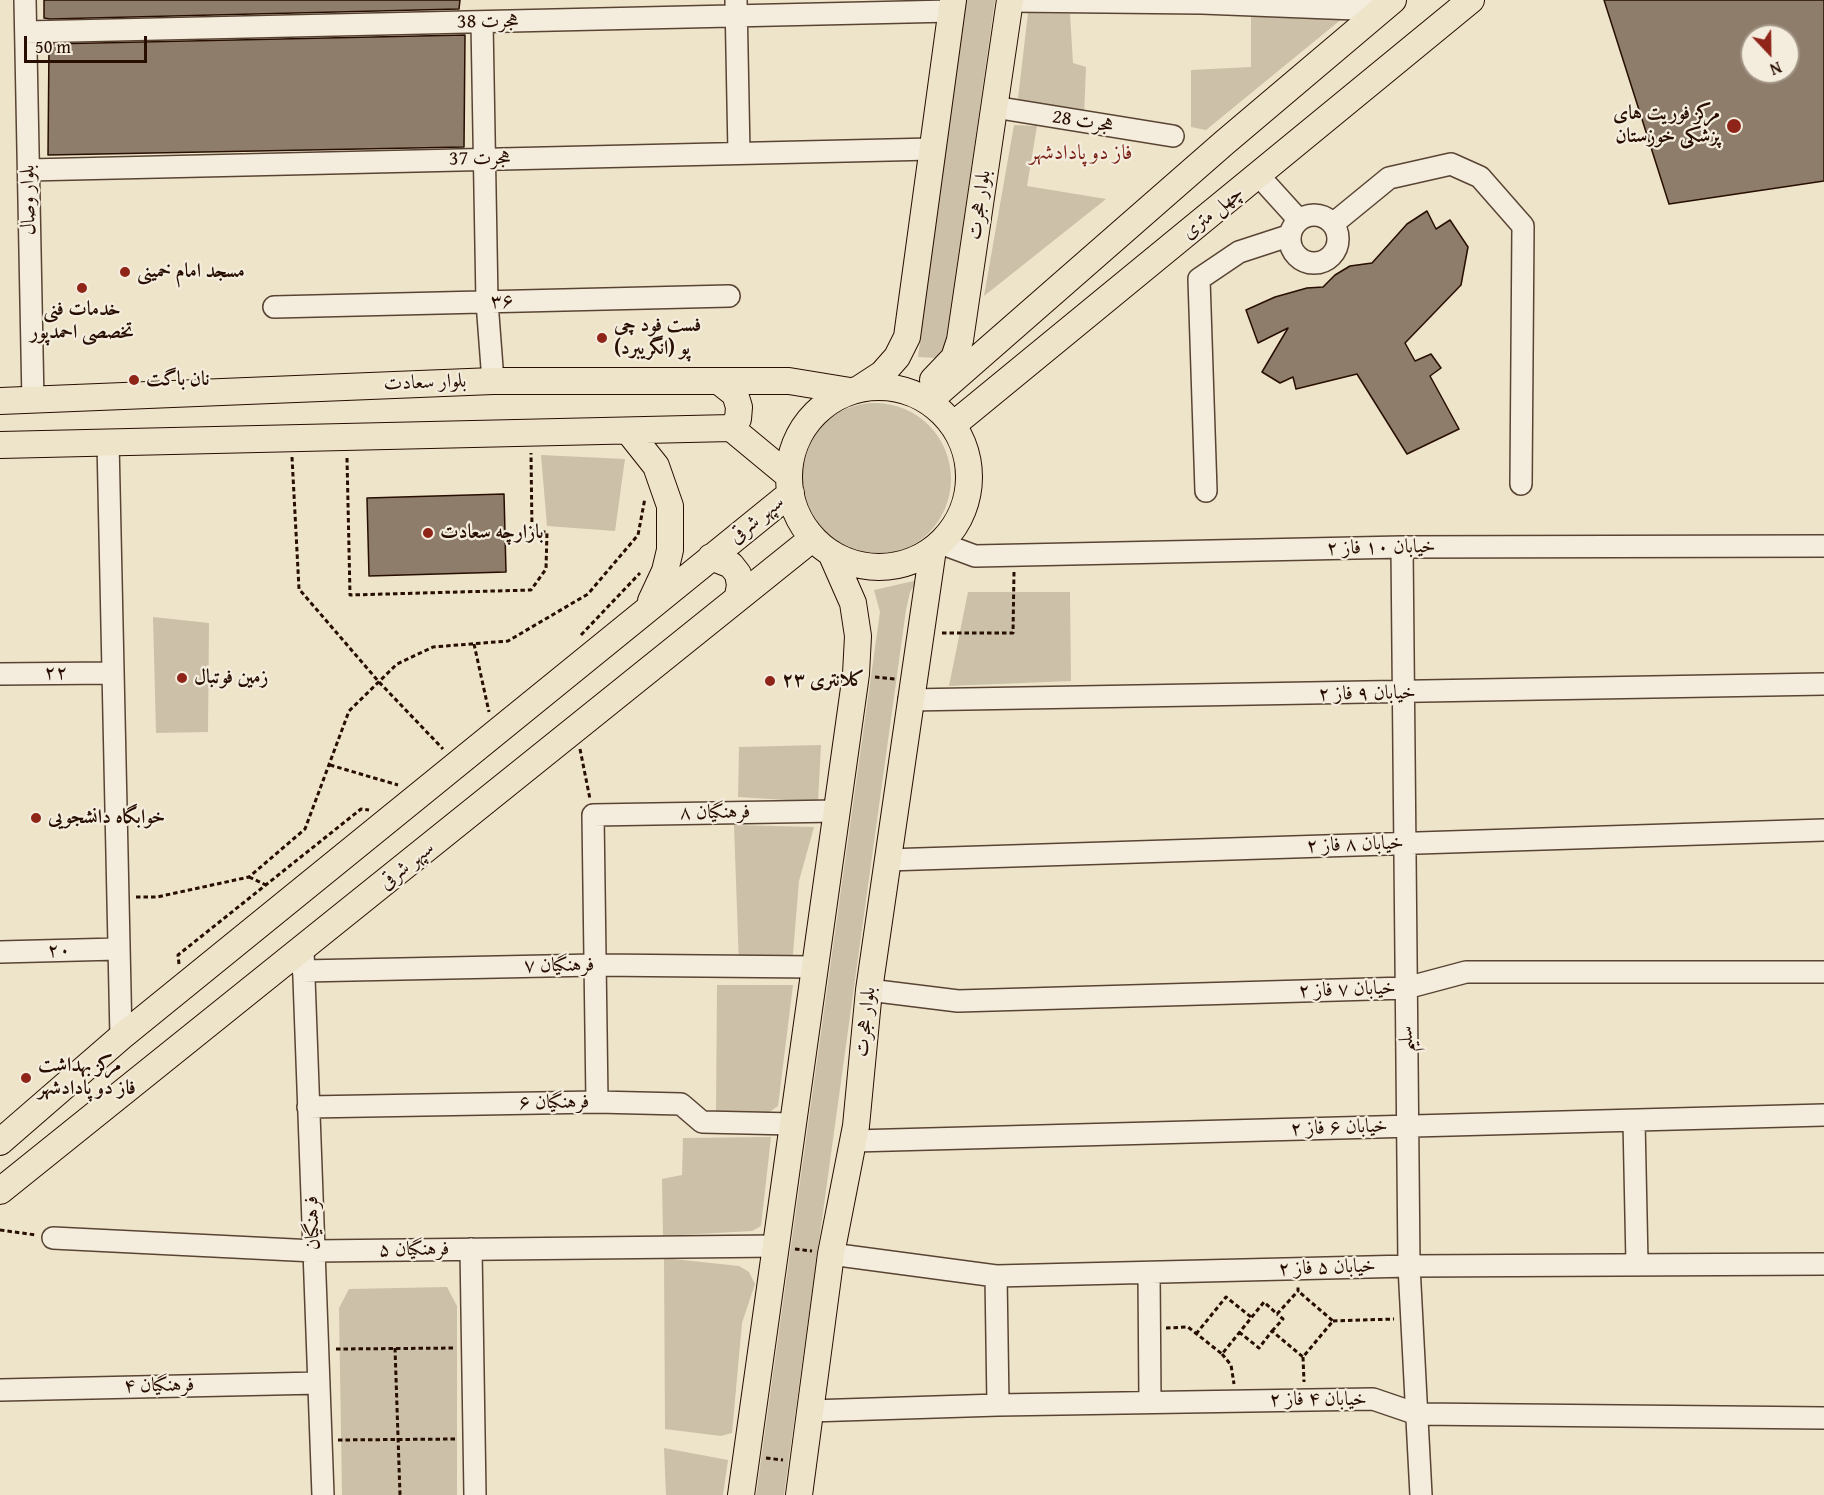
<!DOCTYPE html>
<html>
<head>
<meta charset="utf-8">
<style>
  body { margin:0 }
  #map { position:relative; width:1824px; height:1495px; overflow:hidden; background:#eee4ca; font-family:"Gentium Book Plus",serif }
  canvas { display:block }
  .north { position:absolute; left:1740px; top:24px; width:60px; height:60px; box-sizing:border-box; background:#f4eddd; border:2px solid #a29485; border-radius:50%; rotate:158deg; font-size:16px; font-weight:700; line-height:24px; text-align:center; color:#270e01 }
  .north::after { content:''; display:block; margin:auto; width:21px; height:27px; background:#8f2418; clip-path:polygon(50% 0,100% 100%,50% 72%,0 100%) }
  .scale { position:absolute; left:24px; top:36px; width:123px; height:27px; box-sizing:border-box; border:3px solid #270e01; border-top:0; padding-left:8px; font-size:18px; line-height:21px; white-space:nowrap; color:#270e01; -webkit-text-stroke:4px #f4eddd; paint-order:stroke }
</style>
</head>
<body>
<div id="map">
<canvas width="1824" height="1495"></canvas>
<div class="north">N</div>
<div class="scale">50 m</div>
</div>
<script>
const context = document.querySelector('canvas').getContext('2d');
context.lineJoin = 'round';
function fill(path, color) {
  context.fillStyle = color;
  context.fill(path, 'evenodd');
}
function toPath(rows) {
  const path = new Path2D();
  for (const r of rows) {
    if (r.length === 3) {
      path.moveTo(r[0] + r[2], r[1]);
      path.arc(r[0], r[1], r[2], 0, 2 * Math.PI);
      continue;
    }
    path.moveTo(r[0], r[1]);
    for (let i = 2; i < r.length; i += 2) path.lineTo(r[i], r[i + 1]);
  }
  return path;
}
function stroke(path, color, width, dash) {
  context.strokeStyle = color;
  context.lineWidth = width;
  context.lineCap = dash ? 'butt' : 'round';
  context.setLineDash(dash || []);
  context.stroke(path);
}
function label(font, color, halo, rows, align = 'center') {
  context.font = font + ' "Gentium Book Plus",Amiri,serif';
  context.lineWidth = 4.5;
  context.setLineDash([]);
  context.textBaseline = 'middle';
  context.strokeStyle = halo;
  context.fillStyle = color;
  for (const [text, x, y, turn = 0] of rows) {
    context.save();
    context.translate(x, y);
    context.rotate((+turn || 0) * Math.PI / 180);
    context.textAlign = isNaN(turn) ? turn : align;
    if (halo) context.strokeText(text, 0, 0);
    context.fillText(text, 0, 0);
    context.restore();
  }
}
fill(toPath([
  [966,0,995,0,945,353,936,358,918,357],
  [1360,4,1206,130,1191,127,1191,70,1251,67,1251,6],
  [1028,13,1070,14,1073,63,1086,67,1084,116,1017,107],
  [1014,125,1037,126,1027,186,1106,199,984,296],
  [875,479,76],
  [541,455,625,459,615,531,547,526],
  [918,580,910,592,906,610,784,1495,756,1495,880,612,874,590],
  [968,592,1070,592,1071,681,949,686],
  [153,617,209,623,208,732,156,733],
  [821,745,818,802,738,797,739,747],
  [734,825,814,827,799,881,792,966,739,966],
  [717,985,793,985,778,1106,768,1113,716,1115],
  [771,1137,761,1226,752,1231,663,1236,662,1179,682,1175,683,1138],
  [664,1258,739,1266,749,1272,755,1284,742,1323,732,1433,721,1436,665,1429],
  [447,1287,457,1306,457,1495,342,1495,339,1308,349,1289],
  [664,1448,728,1460,723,1495,666,1495]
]), '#ccc0a8');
const building = toPath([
  [44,0,460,0,459,9,50,19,44,18,44,0],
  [1604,0,1824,0,1824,181,1669,204,1604,0],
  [1752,36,1788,36,1788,72,1752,72,1752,36],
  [465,35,464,147,48,155,49,44,465,35],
  [1427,211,1436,229,1450,220,1468,247,1461,285,1405,343,1415,361,1431,354,1441,368,1430,376,1459,429,1407,454,1357,374,1296,389,1293,377,1280,383,1262,372,1288,328,1258,343,1246,310,1275,297,1307,288,1323,287,1335,275,1350,266,1372,263,1407,224,1427,211],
  [504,494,506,572,369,576,367,498,504,494]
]);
fill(building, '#8e7d6a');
stroke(building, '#270e01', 1.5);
const minor = toPath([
  [25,0,33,401],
  [736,0,739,153],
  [1010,1,1202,3,1381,10],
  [482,22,487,302,493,381],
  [26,32,951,11],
  [994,107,1173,136],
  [29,170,932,149],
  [1259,176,1298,219],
  [1314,239,24],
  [1334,223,1389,178,1451,164,1480,177,1523,226,1521,484],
  [274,307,729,296],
  [108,442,121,1037],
  [1206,491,1199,279,1239,252,1288,236],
  [940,543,975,556,1402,547,1824,546],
  [1402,547,1409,1266,1421,1495],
  [0,674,112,673],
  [909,700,1824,684],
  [887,860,1824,830],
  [303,951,323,1495],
  [0,952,117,949],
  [303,971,595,965,815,967],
  [869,990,958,1001,1406,988,1466,972,1824,972],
  [597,1102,593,815,837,811],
  [308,1107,597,1102,681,1104,702,1122,793,1124],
  [1634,1121,1637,1263],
  [854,1141,1824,1115],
  [53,1238,314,1251,776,1246],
  [471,1249,475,1495],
  [831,1254,996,1276,1409,1266,1824,1264],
  [1149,1273,1150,1402],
  [996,1276,998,1405],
  [0,1390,319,1383],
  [810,1411,998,1405,1373,1399,1417,1414,1824,1418]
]);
const major = toPath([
  [933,380,954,358,960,340,1010,0],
  [721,383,735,394,739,407,738,419,731,428],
  [879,477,90],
  [859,389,882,374,897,357,907,337,953,0],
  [0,401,493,381,789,381,850,391],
  [929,401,1224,143,1393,0],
  [953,425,1471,0],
  [629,432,656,466,670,506,670,550,665,571,651,601],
  [0,445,731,428,789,476],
  [711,557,731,565,738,574,740,585,738,596],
  [0,1142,121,1037,791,493],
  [0,1191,813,538],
  [741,1495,856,674,858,636,853,603,831,553],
  [799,1495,831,1254,856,1126,869,990,933,549]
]);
stroke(minor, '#594433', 24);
stroke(major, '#270e01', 28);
stroke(toPath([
  [292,457,299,589,379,682,443,749],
  [347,458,350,595,531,590,546,569,547,532,532,531,531,453],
  [942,633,1013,633,1014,572],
  [581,635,640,573],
  [474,644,489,712],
  [875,677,895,679],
  [580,749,590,799],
  [330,765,398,785],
  [249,877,266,885],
  [136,897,157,897,249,877,305,829,349,711,397,664,433,647,508,641,588,594,638,535,645,498],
  [179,964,178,955,361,809,369,810],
  [0,1230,36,1235],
  [795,1249,812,1251],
  [1333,1321,1394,1319],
  [1166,1328,1188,1327,1222,1354,1264,1302,1277,1314,1298,1291,1298,1286],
  [1272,1331,1283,1319,1277,1314],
  [1239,1332,1259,1348,1272,1331,1303,1357,1333,1321,1298,1291],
  [1196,1334,1226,1297,1251,1317],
  [395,1348,400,1495],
  [336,1349,456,1348],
  [1222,1354,1231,1365,1234,1384],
  [1303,1357,1304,1382],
  [338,1440,457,1439],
  [766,1458,783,1460]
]), '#270e01', 3, [4.5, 3]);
stroke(minor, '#f4eddd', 21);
stroke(major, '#eee4ca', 26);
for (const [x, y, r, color] of [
  [1734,126,8,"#8f2418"],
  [125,272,6,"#8f2418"],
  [82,288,6,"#8f2418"],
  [602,338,6,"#8f2418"],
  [134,380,6,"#8f2418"],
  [428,533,6,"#8f2418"],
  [182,678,6,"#8f2418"],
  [770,681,6,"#8f2418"],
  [36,818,6,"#8f2418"],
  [26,1078,6,"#8f2418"]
]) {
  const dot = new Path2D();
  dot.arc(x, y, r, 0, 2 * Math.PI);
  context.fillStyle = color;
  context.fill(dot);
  stroke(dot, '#f4eddd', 2);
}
label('20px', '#270e01', '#f4eddd', [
  ["هجرت 38",488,22,-1],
  ["هجرت 28",1083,122,9],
  ["هجرت 37",480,159,-1],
  ["بلوار وصال",29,200,-91],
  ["بلوار هجرت",980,205,-82],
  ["چهل متری",1213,213,-39],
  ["۳۶",502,302,-1],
  ["بلوار سعادت",425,383,-2],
  ["سپهر شرقی",757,520,-39],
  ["خیابان ۱۰ فاز ۲",1381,548,-1],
  ["۲۲",56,673],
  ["خیابان ۹ فاز ۲",1367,694,-1],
  ["فرهنگیان ۸",715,813,-1],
  ["خیابان ۸ فاز ۲",1355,845,-2],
  ["سپهر شرقی",407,866,-39],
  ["۲۰",59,951,-1],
  ["فرهنگیان ۷",559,966,-1],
  ["خیابان ۷ فاز ۲",1347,990,-2],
  ["بلوار هجرت",866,1022,-84],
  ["سلیم",1407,1039,-91],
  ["فرهنگیان ۶",554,1103,-1],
  ["خیابان ۶ فاز ۲",1339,1128,-2],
  ["فرهنگیان",313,1223,-92],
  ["فرهنگیان ۵",414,1250,-1],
  ["خیابان ۵ فاز ۲",1327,1268,-2],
  ["فرهنگیان ۴",159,1386,-1],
  ["خیابان ۴ فاز ۲",1318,1400]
]);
label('bold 20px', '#270e01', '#f4eddd', [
  ["مرکز فوریت های",1720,114,"right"],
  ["پزشکی خوزستان",1720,137,"right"],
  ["مسجد امام خمینی",137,272],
  ["خدمات فنی",82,310,"center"],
  ["تخصصی احمدپور",82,333,"center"],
  ["فست فود چی",614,326],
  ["پو (انگریبرد)",614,349],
  ["نان باگت",146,380],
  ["بازارچه سعادت",440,533],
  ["زمین فوتبال",194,678],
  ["کلانتری ۲۳",782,681],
  ["خوابگاه دانشجویی",48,818],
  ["مرکز بهداشت",38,1066],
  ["فاز دو پادادشهر",38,1089]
], 'left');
label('21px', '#7a1f14', '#f4eddd', [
  ["فاز دو پادادشهر",1081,154]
]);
</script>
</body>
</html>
